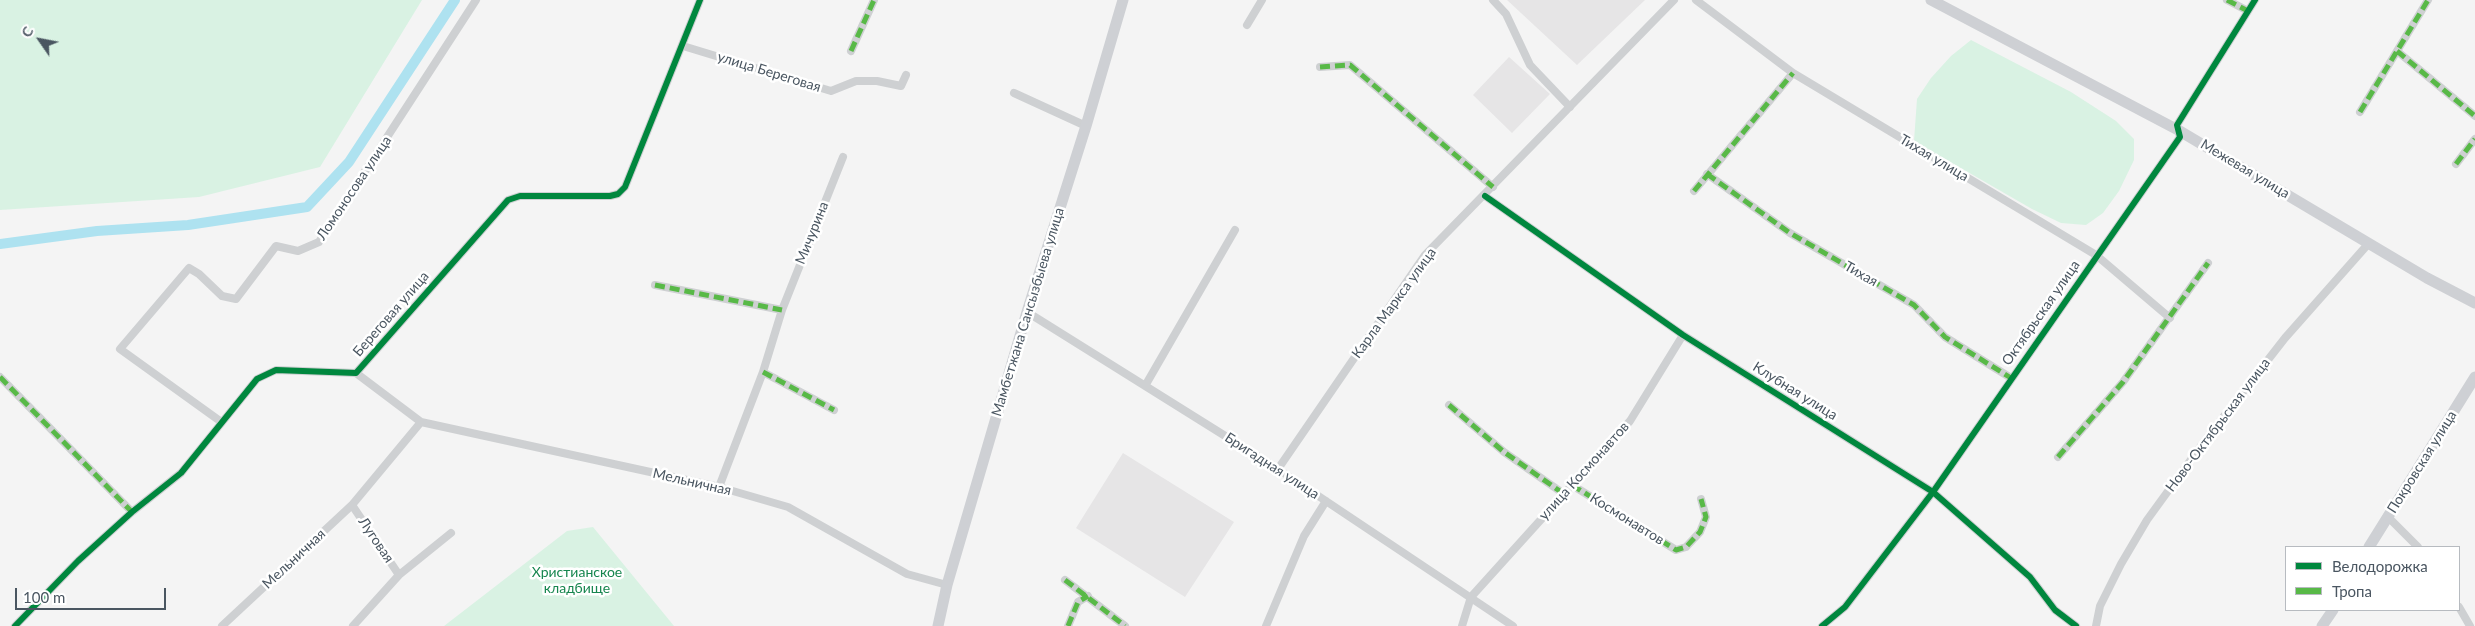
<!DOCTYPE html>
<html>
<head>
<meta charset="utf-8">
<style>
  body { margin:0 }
  #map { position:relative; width:2475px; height:626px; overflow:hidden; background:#f4f4f4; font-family:Lato,sans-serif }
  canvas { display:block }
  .legend { position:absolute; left:2285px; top:546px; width:175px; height:65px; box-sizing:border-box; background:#fff; border:1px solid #b7bbc0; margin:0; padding:6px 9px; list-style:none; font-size:15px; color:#4a5661 }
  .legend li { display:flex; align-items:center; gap:10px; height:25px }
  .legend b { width:25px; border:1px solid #b7bbc0 }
  .north { position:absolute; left:15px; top:15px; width:50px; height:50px; -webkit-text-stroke:4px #fff; paint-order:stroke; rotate:303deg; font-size:14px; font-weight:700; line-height:20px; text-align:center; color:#4a5661 }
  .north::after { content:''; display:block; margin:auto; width:18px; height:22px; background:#4a5661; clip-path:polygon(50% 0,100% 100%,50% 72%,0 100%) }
  .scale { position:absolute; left:15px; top:588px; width:151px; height:22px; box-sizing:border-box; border:2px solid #4a5661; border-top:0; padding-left:6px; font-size:15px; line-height:18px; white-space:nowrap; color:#4a5661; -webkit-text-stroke:4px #fff; paint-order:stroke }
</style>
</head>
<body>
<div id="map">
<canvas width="2475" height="626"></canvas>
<ul class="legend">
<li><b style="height:6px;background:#00873e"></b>Велодорожка</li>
<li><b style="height:6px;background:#58b947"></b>Тропа</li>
</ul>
<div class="north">С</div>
<div class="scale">100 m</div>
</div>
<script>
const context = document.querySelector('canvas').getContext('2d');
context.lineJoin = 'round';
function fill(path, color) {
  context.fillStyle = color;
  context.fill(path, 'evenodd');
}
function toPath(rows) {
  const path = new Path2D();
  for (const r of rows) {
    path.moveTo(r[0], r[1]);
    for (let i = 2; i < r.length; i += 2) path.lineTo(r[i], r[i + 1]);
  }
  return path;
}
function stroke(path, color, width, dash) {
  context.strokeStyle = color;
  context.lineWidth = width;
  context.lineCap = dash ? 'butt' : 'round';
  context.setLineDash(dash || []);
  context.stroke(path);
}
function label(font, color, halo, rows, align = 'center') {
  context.font = font + ' Lato,sans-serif';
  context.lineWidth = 5;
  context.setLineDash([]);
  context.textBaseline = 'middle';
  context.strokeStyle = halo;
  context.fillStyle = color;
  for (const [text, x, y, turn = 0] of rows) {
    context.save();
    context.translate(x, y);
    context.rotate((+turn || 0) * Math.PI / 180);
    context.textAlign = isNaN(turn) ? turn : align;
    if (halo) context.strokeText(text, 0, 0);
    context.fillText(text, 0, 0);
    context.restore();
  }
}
fill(toPath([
  [1507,0,1645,0,1577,65],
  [1509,57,1550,94,1512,133,1473,95],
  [1123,453,1234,522,1185,597,1076,528]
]), '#e6e5e6');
fill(toPath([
  [0,0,422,0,320,167,199,197,0,210],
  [1971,40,2071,92,2116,121,2134,139,2134,160,2119,191,2103,213,2086,225,2061,223,2032,209,1914,141,1917,99,1931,78,1951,56],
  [593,527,674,626,444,626,567,531]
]), '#d9f2e3');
stroke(toPath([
  [0,244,97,231,188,225,307,207,349,162,455,0]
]), '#aee2f0', 10);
stroke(toPath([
  [1493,0,1506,14,1530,65,1570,107],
  [1696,0,1793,73,2096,255,2170,318],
  [2227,0,2248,11],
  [1247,25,1262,0],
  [683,46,831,91,856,81,877,81,901,86,906,75],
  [851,51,874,0],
  [2397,51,2475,116],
  [1320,67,1350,65,1493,187],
  [1014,93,1086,126],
  [2360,112,2428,0],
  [2456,164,2475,139],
  [1707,174,1790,233,1914,305,1945,337,2011,378],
  [1694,191,1793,73],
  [1485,196,1683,335,1933,492,2030,577,2055,610,2076,626],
  [655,285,782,310],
  [1027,312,1278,469,1513,626],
  [763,372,834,410],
  [356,373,421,422,719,487,788,507,907,574,947,585],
  [0,377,132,512],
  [1145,386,1235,230],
  [1449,405,1504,452,1564,494],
  [220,421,120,349,189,268,199,274,222,296,236,299,276,246,298,251,319,242,476,0],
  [2058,457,2123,382,2208,263],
  [1278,469,1425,255,1674,0],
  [1572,485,1676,550,1686,547,1700,532,1706,517,1701,499],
  [719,487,763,372,782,310,843,157],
  [352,505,399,575],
  [2387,516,2418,547],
  [1065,580,1125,626],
  [2459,607,2470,626],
  [15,626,78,561,132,512,181,473,257,379,276,370,356,373,508,200,520,196,610,196,618,194,625,187,700,0],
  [222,626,352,505,421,422],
  [353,626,399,575,451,533],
  [1068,626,1078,602,1088,596],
  [1266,626,1304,536,1326,501],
  [1462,626,1471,597,1630,421,1683,335],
  [1822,626,1845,607,1933,492,2180,137,2177,125,2255,0],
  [2096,626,2100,606,2121,564,2147,520,2203,443,2285,338,2369,243]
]), '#ced0d2', 8);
stroke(toPath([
  [1931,0,2178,130,2427,278,2475,303],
  [2369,547,2475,377],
  [938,626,947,585,1027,312,1086,126,1123,0],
  [2322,626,2333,610]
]), '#ced0d4', 11);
stroke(toPath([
  [2227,0,2248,11],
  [851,51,874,0],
  [2397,51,2475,116],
  [1320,67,1350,65,1493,187],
  [2360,112,2428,0],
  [2456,164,2475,139],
  [1707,174,1790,233,1914,305,1945,337,2011,378],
  [1694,191,1793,73],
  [655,285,782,310],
  [763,372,834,410],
  [0,377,132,512],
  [1449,405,1504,452,1564,494],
  [2058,457,2123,382,2208,263],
  [1572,485,1676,550,1686,547,1700,532,1706,517,1701,499],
  [1065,580,1125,626],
  [1068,626,1078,602,1088,596]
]), '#58b947', 5, [10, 5]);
stroke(toPath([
  [1485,196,1683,335,1933,492,2030,577,2055,610,2076,626],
  [15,626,78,561,132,512,181,473,257,379,276,370,356,373,508,200,520,196,610,196,618,194,625,187,700,0],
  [1822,626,1845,607,1933,492,2180,137,2177,125,2255,0]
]), '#00873e', 6);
label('14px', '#4a5661', '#fff', [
  ["улица Береговая",769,72,17],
  ["Тихая улица",1934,158,31],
  ["Межевая улица",2245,169,31],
  ["Ломоносова улица",354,188,-56],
  ["Мичурина",812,233,-68],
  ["Тихая",1861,274,30],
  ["Карла Маркса улица",1394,303,-54],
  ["Мамбетжана Сансызбыева улица",1028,312,-73],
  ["Октябрьская улица",2041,313,-55],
  ["Береговая улица",391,314,-49],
  ["Клубная улица",1795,391,32],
  ["Ново-Октябрьская улица",2218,425,-53],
  ["Покровская улица",2422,462,-58],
  ["Бригадная улица",1272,466,33],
  ["улица Космонавтов",1584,471,-48],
  ["Мельничная",692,482,13],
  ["Космонавтов",1627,519,32],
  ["Луговая",376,540,56],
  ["Мельничная",294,559,-43]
]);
label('14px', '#17864f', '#fff', [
  ["Христианское",577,572],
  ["кладбище",577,588]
]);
</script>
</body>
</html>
